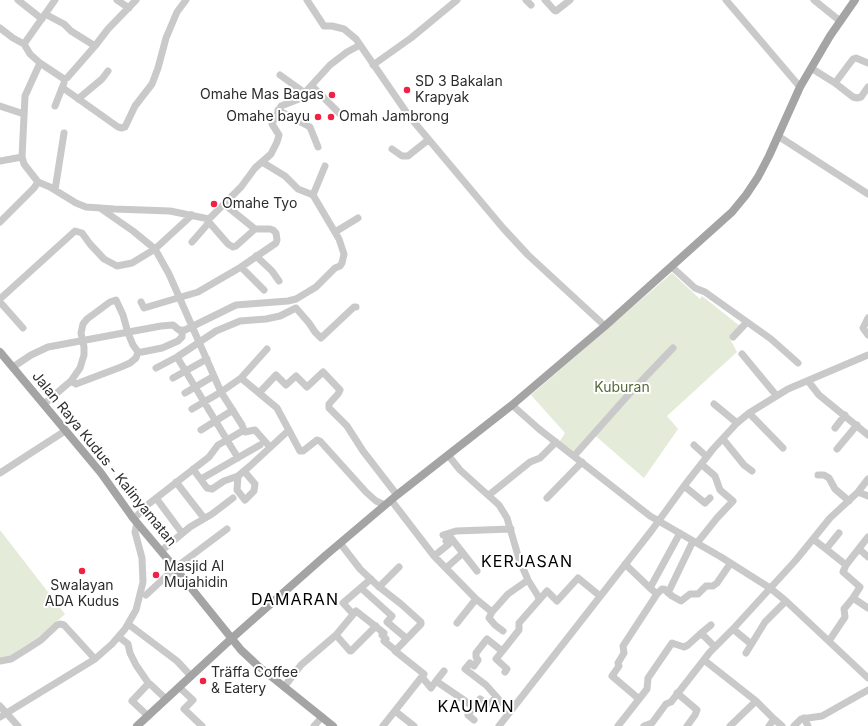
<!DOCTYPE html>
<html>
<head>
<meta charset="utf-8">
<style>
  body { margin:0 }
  canvas { display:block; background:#fff }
</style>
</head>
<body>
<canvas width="868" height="726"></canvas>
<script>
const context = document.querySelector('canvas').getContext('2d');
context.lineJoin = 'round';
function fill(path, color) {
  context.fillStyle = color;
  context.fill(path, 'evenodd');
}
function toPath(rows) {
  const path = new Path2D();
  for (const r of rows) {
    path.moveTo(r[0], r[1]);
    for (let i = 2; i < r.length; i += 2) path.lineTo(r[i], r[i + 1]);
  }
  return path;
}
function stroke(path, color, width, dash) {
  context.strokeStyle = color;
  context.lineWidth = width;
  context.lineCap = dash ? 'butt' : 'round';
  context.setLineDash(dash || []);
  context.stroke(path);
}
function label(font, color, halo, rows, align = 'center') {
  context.font = font + ' Inter,sans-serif';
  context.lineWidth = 4;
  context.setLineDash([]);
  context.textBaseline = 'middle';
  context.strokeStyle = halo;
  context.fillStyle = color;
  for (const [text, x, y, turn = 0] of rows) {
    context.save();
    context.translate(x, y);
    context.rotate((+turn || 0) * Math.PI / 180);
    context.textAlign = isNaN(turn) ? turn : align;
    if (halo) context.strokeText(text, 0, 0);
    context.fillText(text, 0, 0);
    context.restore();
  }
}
fill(toPath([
  [672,273,700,299,702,296,740,326,729,337,737,352,667,416,678,429,644,478,591,432,572,454,558,444,565,433,531,395],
  [0,530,65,614,42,635,6,658,0,658]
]), '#e4ebd8');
stroke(toPath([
  [18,0,42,19],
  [117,0,129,8],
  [307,0,324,26,332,26,344,29,356,39,409,116,503,228,528,255,605,326],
  [526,0,531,5],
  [545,0,554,10,556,11,570,0],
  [726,0,800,87],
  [814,0,840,21],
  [45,14,64,24,71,31,95,46],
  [0,28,13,38,24,44],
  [40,63,64,79,67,78,95,46,108,29,136,0],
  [373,65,411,38,457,0],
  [811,68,835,83,853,97,857,98,861,97,868,87],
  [280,75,305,93],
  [835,83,853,59,856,58,868,63],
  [312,86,340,114],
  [63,88,118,127,122,128,125,127,135,106,152,84,158,68,166,38,177,12,186,0],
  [78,99,102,79,108,71],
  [0,106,24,114],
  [55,106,64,83],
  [278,110,310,127,318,147],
  [778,136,868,194],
  [392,149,402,156,408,156,428,140],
  [0,161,22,157],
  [38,182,50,187,76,203,86,207,114,209,170,211,209,219,241,187,255,168,271,154,277,142,279,135,272,124,281,106,299,99,330,65,347,52,360,45],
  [55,190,64,133],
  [313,195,325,166],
  [224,204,255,229],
  [100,208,133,231,155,249,169,274,221,392,242,425,244,430,227,440,238,458],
  [0,222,34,188,38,182,24,164,22,157,25,96,40,63,30,54,24,44,55,0],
  [335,232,358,218],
  [192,242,206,226,208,223,208,219],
  [256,256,272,271,279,281],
  [241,267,264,290],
  [672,267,695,288,705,292,771,339,798,363],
  [0,299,75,231,82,233,90,244,104,259,117,266,132,263,155,249,192,215],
  [0,302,23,328],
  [141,302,144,308,198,292,241,267,276,243,277,240,276,233,273,230,270,229,255,229,236,246,233,247,228,244,208,221],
  [868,318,863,328,868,335],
  [733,337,747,322],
  [742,354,776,395],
  [13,367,31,355,48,347,161,326,173,325,179,330,185,330,236,305,288,301,296,299,316,287,335,268,340,266,342,263,344,254,339,239,313,195,298,189,285,176,262,162],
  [156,368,177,357,216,331,240,321,266,319,280,316,296,308,309,323,315,332,321,338,354,307,356,307],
  [173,378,207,359],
  [241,378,267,349],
  [71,381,76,384,121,367,130,363,136,358,138,352],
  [808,381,819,395,868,435],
  [185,393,214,376],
  [259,393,276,375,286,385,296,376,307,387,323,372,340,390,338,394,329,404,329,408,347,426,363,451,397,495],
  [44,404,71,381,80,368,84,355,84,347,81,333,83,324,87,319,110,302,116,300,123,315,128,333,133,345,138,352,142,352,162,348,178,341,182,337,182,331],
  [714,404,737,423],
  [512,405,539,429,650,516,721,557,770,588,786,601,868,678],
  [192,409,221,392,241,378,277,408,300,451,303,451,317,440,320,441,366,492,376,501,385,505],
  [749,413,783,448],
  [835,428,845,415],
  [201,430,233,410],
  [244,430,245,432,255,430,270,447],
  [723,439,744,465,752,471],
  [694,445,707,457],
  [837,449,857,425],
  [448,455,460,470,499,505,507,518,519,559,528,580,538,596,539,600],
  [574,456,630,393,673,348],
  [193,469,207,488,212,489,224,481,238,476,250,466,289,430],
  [0,473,65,431],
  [818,475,824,475,829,478,835,489,849,501],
  [238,476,237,490,245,500,254,491,255,484,244,471],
  [201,479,260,445],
  [176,482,204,518],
  [684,486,705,503,710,498],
  [858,492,868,496],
  [489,495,530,462,540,458,556,442],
  [156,498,182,533],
  [547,498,582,462],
  [391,500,434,556,476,599,492,612],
  [134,519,146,506,209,457,218,445,227,440,177,357],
  [448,534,477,571],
  [443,535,456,531,511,529],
  [813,539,826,549,839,533],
  [340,543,360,569,378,586,401,604,421,622,421,624,395,651,424,674,383,726],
  [697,543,717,518,733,501,720,490,715,476,701,464],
  [826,549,846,565,843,572,860,587,853,598,868,608],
  [859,549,868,557],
  [161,551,190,527,212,514,233,498],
  [434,556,449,544,446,541,451,538],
  [625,564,650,588],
  [846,565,868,537],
  [446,568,463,553],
  [379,587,399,567],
  [361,588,392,616,387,622,406,638],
  [668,593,693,541],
  [657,594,650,588,680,533],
  [146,595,175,568,227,529],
  [353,614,343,603,371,579],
  [457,623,476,599],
  [128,624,177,661,191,676],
  [733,629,751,644],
  [503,631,495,625,489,618,492,612,508,594,528,580],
  [700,634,711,625],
  [336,635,350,651,351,651,376,626],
  [119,637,128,644,130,653,136,665,149,684],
  [829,641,845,617,844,609,853,598],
  [502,651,487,639,476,653,476,657,478,660,474,666,470,663,465,669,486,685,503,704,512,709],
  [746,653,765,622,786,601],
  [704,660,756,701,774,719,769,726],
  [0,661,11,659,27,649,41,640,57,625,60,624,64,625,95,659],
  [505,672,507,669,496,659,519,630,519,623,547,591,557,601,578,578,600,596],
  [422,677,431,688,436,681,474,707],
  [436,681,444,671],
  [179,687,193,700,184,709,202,726],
  [284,687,301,665,336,635,356,611,384,633,382,635,386,639,384,641,395,650],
  [677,693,697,710,695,715,687,726],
  [639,699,612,676,619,666,618,663,624,653,623,646,657,594,662,589,664,589,672,596,681,601,690,594,698,594,706,586,713,586,717,583,730,564],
  [0,706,18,726],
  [395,711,414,726],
  [148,716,132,701,148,684,150,684,166,699],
  [0,717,95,659,112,644,125,629,136,610,143,582,142,558,135,532,137,523],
  [804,718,808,726],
  [774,719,782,726],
  [474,720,468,715,480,699,489,705,496,697],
  [314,726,322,717],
  [499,726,652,530,684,486,713,449,737,423,749,413,788,389,868,355],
  [618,726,647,689,648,678,672,643,684,647,688,645,699,635,703,635,715,647],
  [644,726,652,723,666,704,671,702,710,652,733,629,796,560,830,518,858,492,868,479],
  [730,726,756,701],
  [794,726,801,719,822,716,868,690]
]), '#c9c9c9', 7);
stroke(toPath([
  [0,352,101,473,133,518,175,568,241,650,257,665,333,726],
  [137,726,231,639,326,555,397,495,512,405,605,326,732,212,746,195,758,177,769,156,800,87,830,36,855,0]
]), '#a4a4a4', 8);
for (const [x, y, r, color] of [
  [407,90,4,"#f02143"],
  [332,95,4,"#f02143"],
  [318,117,4,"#f02143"],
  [331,117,4,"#f02143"],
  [214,204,4,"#f02143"],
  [82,571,4,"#f02143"],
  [156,575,4,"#f02143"],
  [203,681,4,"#f02143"]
]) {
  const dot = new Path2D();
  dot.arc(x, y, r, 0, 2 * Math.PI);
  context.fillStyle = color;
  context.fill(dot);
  stroke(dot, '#fff', 1.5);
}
label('14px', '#2c2c2c', '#fff', [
  ["SD 3 Bakalan",415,82],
  ["Krapyak",415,98],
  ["Omahe Mas Bagas",324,95,"right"],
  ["Omahe bayu",310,117,"right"],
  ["Omah Jambrong",339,117],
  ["Omahe Tyo",222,204],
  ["Masjid Al",164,567],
  ["Mujahidin",164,583],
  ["Swalayan",82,586,"center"],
  ["ADA Kudus",82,602,"center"],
  ["Träffa Coffee",211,673],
  ["& Eatery",211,689]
], 'left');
label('14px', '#546a37', '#fff', [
  ["Kuburan",622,388]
]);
label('14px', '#2c2c2c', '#fff', [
  ["Jalan Raya Kudus - Kalinyamatan",104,459,51]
]);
context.letterSpacing = '1px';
label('16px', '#000', '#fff', [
  ["KERJASAN",527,562],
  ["DAMARAN",295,600],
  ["KAUMAN",476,707]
]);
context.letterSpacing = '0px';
</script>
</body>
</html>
